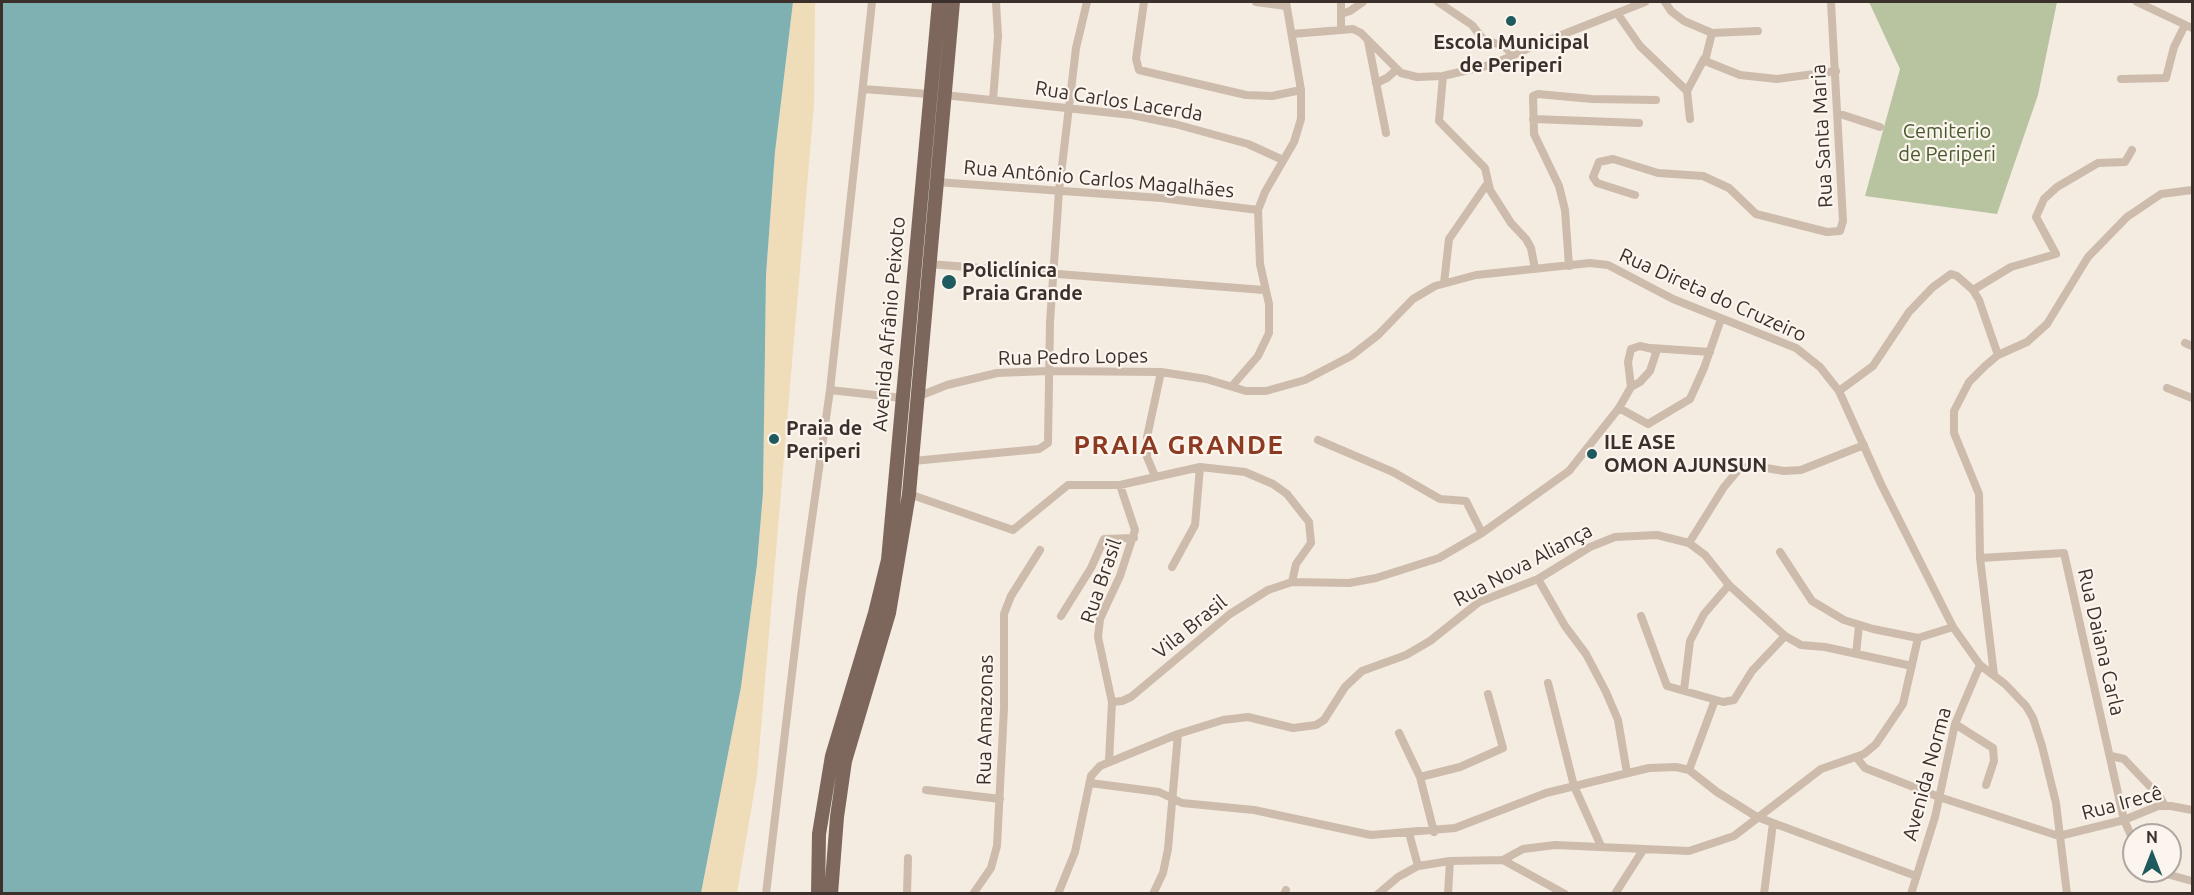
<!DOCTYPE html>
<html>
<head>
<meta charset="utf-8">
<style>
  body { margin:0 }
  #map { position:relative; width:2194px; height:895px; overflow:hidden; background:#f4ebe1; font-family:Ubuntu,sans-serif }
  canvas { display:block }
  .frame { position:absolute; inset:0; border:3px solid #3b302b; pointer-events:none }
  .north { position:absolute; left:2122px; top:823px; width:60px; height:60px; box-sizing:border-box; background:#fbf5ee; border:2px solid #aea6a0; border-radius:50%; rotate:0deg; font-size:16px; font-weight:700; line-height:24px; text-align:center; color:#3b302b }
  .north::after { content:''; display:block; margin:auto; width:21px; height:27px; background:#1f5a5e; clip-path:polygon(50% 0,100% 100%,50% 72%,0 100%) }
</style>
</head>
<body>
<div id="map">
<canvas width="2194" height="895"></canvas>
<div class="frame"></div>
<div class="north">N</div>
</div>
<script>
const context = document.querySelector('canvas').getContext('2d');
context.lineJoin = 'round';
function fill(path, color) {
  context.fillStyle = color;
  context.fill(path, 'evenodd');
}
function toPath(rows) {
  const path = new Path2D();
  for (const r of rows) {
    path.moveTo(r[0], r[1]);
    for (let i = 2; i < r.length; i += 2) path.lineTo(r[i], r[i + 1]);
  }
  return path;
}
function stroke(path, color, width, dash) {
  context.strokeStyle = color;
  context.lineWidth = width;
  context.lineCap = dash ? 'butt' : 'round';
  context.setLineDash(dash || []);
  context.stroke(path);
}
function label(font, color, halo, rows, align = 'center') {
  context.font = font + ' Ubuntu,sans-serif';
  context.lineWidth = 4.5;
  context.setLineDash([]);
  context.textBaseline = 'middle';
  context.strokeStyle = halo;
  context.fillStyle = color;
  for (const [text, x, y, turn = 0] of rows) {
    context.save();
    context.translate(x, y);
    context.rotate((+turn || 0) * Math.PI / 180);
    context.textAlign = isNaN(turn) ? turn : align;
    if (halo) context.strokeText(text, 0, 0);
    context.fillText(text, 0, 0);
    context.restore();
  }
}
fill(toPath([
  [1869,2,2057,2,2038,95,1997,214,1865,196,1900,69]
]), '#b8c4a0');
fill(toPath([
  [793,2,815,2,814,104,757,775,737,893,701,894,741,687,757,564,763,493,766,275,775,152]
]), '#efdcb8');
fill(toPath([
  [2,2,793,2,775,152,766,275,763,493,757,564,741,687,701,893,2,893]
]), '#7fb0b2');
stroke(toPath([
  [1144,2,1136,59,1139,70,1246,95,1272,96,1301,90],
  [1256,2,1286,6],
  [1438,2,1472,25,1483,39,1503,46,1514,55],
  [1665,2,1671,11,1684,21,1712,33,1758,31],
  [2137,2,2192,28],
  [1617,13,1640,46,1687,91],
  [1341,14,1350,11,1363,2],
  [1341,28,1341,2],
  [1712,33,1705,61,1740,75,1777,79,1836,71],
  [1292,34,1353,29,1361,33,1401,73,1417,77,1443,76,1494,64,1531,47,1645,2],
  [1368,41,1386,133],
  [1443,76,1439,121,1485,168,1490,190,1511,223,1526,239,1531,248,1535,269],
  [2121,79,2166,78,2174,47,2185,25],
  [1376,83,1387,78,1396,70],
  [863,89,929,94],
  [944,95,1132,115,1175,124,1248,144,1283,160],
  [993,100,998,36,996,2],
  [1837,113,1880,127],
  [1533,119,1639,123],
  [1690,119,1687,91,1704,59],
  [937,182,1161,198,1258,210],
  [1635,195,1597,183,1593,177,1599,162,1613,159,1658,173,1703,176,1729,188,1756,214,1827,232,1840,231,1843,221,1831,2],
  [929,264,1264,290],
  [1569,266,1565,210,1559,186,1534,134,1533,96,1538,94,1592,99,1656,100],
  [1444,283,1449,239,1487,184],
  [1973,290,2011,267,2056,254,2036,217,2044,199,2057,187,2098,163,2125,162,2132,150],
  [2185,343,2192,346],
  [1651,348,1710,352],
  [1232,386,1258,356,1269,333,1269,304,1260,264,1258,210,1265,192,1294,142,1301,119,1301,90,1286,2],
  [2167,388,2192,398],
  [830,390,902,398],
  [1839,391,1873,366,1909,312,1933,287,1951,274,1957,276,1973,290,1979,300,1998,355],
  [917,397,947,385,997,373,1048,371,1161,372,1206,379,1246,391,1266,391,1305,380,1351,356,1378,335,1413,299,1435,286,1476,275,1590,263,1608,265,1673,299,1796,348,1820,367,1839,391,1881,484,1953,627,1980,665,2005,684,2026,706,2033,718,2042,746,2056,803,2067,894],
  [1619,408,1631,387,1640,382,1650,371,1656,353,1653,349,1640,346,1631,349,1628,362,1631,387],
  [1318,440,1393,472,1440,499,1466,501,1482,533],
  [913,461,1039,449,1048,443,1050,322,1059,191,1076,48,1087,2],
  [1155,476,1147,457,1147,437,1161,372],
  [909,494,1013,530,1068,485,1120,485,1200,467,1245,472,1273,484,1287,494,1309,522,1311,543,1296,564,1292,582],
  [1689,543,1724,487,1740,468,1754,466,1784,471,1801,470,1864,445],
  [1780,552,1812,601,1844,620,1873,629,1918,638,1953,627],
  [1980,558,2064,553,2124,820,2134,842],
  [1172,567,1195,525,1200,467],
  [1538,579,1565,626,1586,654,1606,692,1618,720,1627,773],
  [1061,616,1091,568,1104,539,1134,538],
  [1641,616,1667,686,1723,702,1734,700,1752,671,1785,636],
  [1856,654,1859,626],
  [1994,675,1980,558,1979,494,1954,433,1954,411,1969,382,1985,366,1998,355,2027,342,2047,324,2088,257,2127,217,2161,194,2192,190],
  [1548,683,1574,786,1601,846],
  [1684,690,1690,641,1704,614,1729,585],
  [1112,702,1122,701,1131,697,1230,614,1268,590,1292,582,1349,583,1376,578,1439,558,1482,533,1569,471,1619,408,1648,424,1690,399,1704,368,1721,319],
  [1955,724,1993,748,1994,761,1986,785],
  [1399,733,1420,777,1434,832],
  [2111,756,2124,759,2160,797,2165,806],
  [1856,757,1865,768,1939,797,2059,836,2124,820,2158,806,2171,806,2192,810],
  [1109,761,1112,702,1098,637,1100,619,1120,576,1135,530,1120,485],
  [1689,770,1715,700],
  [1420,777,1460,767,1503,748,1488,694],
  [1090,783,1159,792,1182,803,1254,810,1371,835,1455,828,1546,793,1649,768,1676,767,1689,770,1717,792,1757,817,1916,876],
  [926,790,1000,799],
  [1409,833,1418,866],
  [1503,860,1523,849,1555,845,1689,851,1734,836,1821,769,1864,754,1876,744,1903,704,1918,638],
  [2156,871,2192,881],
  [766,894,801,597,830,390,872,2],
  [907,894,908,858],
  [973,894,991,868,997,846,1004,708,1004,614,1011,596,1040,550],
  [1058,894,1075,852,1091,776,1100,766,1178,734,1223,720,1248,717,1293,728,1316,725,1324,720,1345,687,1362,671,1406,655,1430,641,1479,602,1538,579,1590,547,1615,537,1657,535,1689,543,1705,555,1729,585,1785,636,1801,645,1825,647,1912,666],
  [1153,894,1163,873,1168,849,1178,734],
  [1284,894,1286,890],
  [1378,894,1398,877,1418,866,1450,861,1503,860,1565,894],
  [1448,894,1450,861],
  [1615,894,1643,850],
  [1764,894,1773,823],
  [1911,894,1935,817,1955,724,1980,665]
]), '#cdbbac', 8);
stroke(toPath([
  [818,894,819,834,832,756,875,613,888,560,939,2],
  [831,894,837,817,845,761,889,613,909,494,953,2]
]), '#7d675c', 14);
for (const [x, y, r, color] of [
  [1511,21,6,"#1f5a5e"],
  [949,282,8,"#1f5a5e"],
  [774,439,6,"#1f5a5e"],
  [1592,454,6,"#1f5a5e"]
]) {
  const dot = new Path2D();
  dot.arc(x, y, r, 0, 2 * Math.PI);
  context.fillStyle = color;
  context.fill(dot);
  stroke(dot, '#fbf5ee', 2);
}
label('bold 20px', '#3b302b', '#fbf5ee', [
  ["Escola Municipal",1511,42,"center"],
  ["de Periperi",1511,65,"center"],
  ["Policlínica",962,270],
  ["Praia Grande",962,293],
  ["Praia de",786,428],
  ["Periperi",786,451],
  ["ILE ASE",1604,442],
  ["OMON AJUNSUN",1604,465]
], 'left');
label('20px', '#3b302b', '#fbf5ee', [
  ["Rua Carlos Lacerda",1119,101,9],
  ["Rua Santa Maria",1822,136,-93],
  ["Rua Antônio Carlos Magalhães",1099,179,5],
  ["Rua Direta do Cruzeiro",1713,295,24],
  ["Avenida Afrânio Peixoto",889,324,-85],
  ["Rua Pedro Lopes",1073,357,-1],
  ["Rua Nova Aliança",1523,565,-28],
  ["Rua Brasil",1101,581,-71],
  ["Vila Brasil",1190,627,-39],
  ["Rua Daiana Carla",2101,642,77],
  ["Rua Amazonas",985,720,-89],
  ["Avenida Norma",1927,774,-75],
  ["Rua Irecê",2122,803,-15]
]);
label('20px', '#4a5a2e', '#fbf5ee', [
  ["Cemiterio",1947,131],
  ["de Periperi",1947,154]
]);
context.letterSpacing = '1.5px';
label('bold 26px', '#8c3b22', '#fbf5ee', [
  ["PRAIA GRANDE",1179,445]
]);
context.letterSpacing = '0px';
</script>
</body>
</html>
